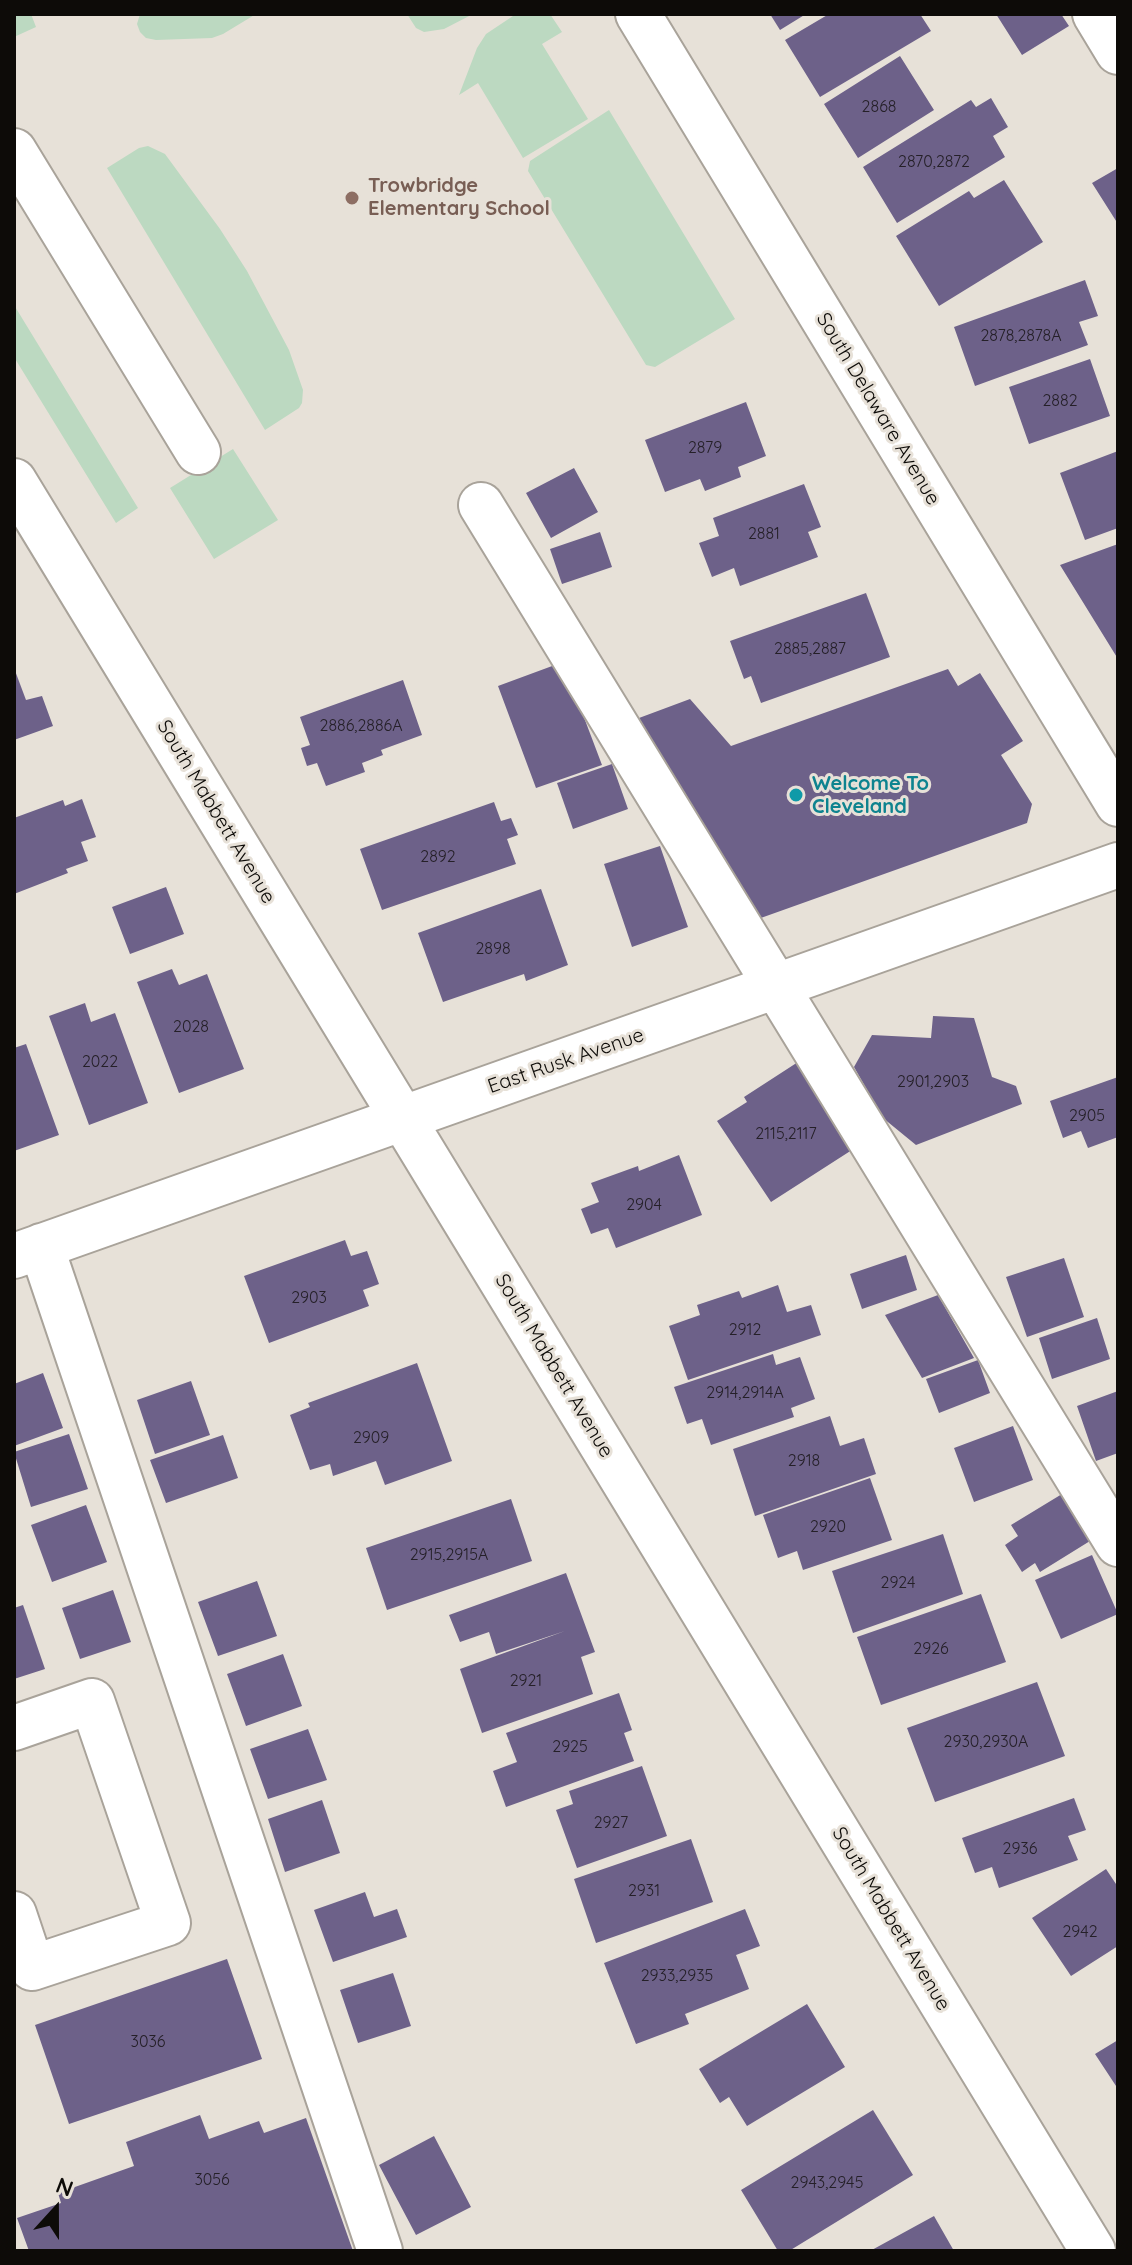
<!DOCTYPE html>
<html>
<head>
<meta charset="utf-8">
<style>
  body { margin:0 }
  #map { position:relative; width:1132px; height:2265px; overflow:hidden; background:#e7e1d8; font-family:Quicksand,sans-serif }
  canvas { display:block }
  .frame { position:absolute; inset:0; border:16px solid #0d0b08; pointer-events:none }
  .north { position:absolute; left:16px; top:2169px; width:80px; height:80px; -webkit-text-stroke:6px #e7e1d8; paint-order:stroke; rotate:21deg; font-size:22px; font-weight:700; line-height:32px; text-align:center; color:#0d0b08 }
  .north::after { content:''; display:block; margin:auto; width:28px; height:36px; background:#0d0b08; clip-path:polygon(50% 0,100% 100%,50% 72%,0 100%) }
</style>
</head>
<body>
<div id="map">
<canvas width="1132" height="2265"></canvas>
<div class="frame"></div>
<div class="north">N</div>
</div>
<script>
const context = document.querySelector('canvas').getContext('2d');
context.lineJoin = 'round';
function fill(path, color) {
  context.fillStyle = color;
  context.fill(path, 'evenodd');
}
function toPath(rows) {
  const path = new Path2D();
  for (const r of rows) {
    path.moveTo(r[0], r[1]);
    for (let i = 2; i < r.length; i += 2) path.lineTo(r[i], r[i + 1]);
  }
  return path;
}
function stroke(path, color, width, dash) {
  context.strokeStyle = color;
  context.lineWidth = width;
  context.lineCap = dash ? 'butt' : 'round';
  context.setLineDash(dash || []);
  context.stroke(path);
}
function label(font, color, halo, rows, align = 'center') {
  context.font = font + ' Quicksand,sans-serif';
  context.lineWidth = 6;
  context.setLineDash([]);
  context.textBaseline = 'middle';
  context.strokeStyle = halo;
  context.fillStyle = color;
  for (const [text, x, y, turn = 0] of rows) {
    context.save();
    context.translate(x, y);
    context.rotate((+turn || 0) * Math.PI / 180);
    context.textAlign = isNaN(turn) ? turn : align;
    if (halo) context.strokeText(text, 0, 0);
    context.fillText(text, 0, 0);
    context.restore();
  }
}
fill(toPath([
  [14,14,31,14,36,27,14,37],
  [140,14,256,14,223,34,212,38,156,40,146,38,140,32,137,24],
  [407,14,473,14,444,29,424,32,416,28],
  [516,14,550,14,562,32,542,44,588,119,523,158,478,83,459,95,477,48,486,34],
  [609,110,735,319,655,367,646,365,528,171,530,161],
  [148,146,165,154,220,229,247,271,289,350,303,390,302,403,299,408,265,430,107,168,139,148],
  [14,305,138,508,116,523,14,357],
  [233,449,278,520,214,559,170,488]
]), '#bcd9c1');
fill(toPath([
  [770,14,806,14,780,30],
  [829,14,920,14,931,31,820,97,785,40],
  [996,14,1061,14,1069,26,1022,55],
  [900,56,934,110,858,158,824,104],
  [991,98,1008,127,993,136,1005,157,897,223,863,167,971,100,976,107],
  [1118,168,1118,224,1092,183],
  [1004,180,1043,242,939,306,896,236,969,191,974,198],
  [1085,280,1098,316,1079,322,1088,345,975,386,954,327],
  [1090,359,1110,416,1029,444,1009,387],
  [746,402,766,456,738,467,741,477,705,491,700,479,665,492,645,440],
  [1118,451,1118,528,1085,540,1060,473],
  [574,468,598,512,551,538,526,493],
  [804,484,821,527,808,532,818,557,740,586,734,568,712,577,699,543,719,536,713,518],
  [600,532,612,567,562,584,550,549],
  [1118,544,1118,659,1060,565],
  [866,593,890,657,761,703,751,676,744,679,730,641],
  [563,662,602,765,536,788,498,686],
  [14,668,26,700,42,696,53,726,14,740],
  [948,669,958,686,980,673,1023,741,1001,755,1032,804,1027,823,758,919,639,718,690,699,731,746],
  [403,680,422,735,381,750,383,755,362,763,365,772,326,786,317,763,307,766,301,748,310,745,300,717],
  [612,764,628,809,573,829,557,783],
  [82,799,96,837,81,842,88,861,66,869,68,873,14,894,14,818,63,800,65,806],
  [494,802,501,821,511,818,518,835,507,839,516,864,382,910,360,849],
  [660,846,688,927,632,947,604,864],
  [166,887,184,934,130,954,112,907],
  [541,889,568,965,526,981,524,974,443,1002,418,933],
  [172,969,179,985,207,974,244,1069,179,1093,137,982],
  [85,1003,91,1022,115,1013,148,1103,89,1125,49,1016],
  [933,1016,974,1018,992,1077,1016,1086,1022,1104,916,1145,883,1118,854,1067,872,1035,931,1038],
  [26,1044,59,1135,14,1151,14,1048],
  [798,1062,855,1148,771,1202,717,1121,747,1102,744,1097],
  [1118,1077,1118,1137,1088,1148,1081,1131,1063,1138,1050,1101],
  [679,1155,702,1215,616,1248,608,1228,591,1234,581,1209,599,1202,591,1183,638,1166,639,1171],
  [345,1240,351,1256,367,1251,379,1284,363,1290,369,1306,269,1343,244,1276],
  [906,1255,917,1290,862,1309,850,1274],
  [1064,1258,1084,1317,1027,1337,1006,1277],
  [778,1285,787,1312,811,1305,821,1335,688,1380,669,1326,700,1315,697,1305,739,1291,742,1298],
  [938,1295,974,1358,922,1378,885,1315],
  [1097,1318,1110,1359,1052,1379,1039,1338],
  [773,1354,776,1365,800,1357,815,1399,791,1408,794,1417,711,1445,702,1419,687,1424,674,1387],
  [978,1360,990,1393,939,1413,926,1379],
  [417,1363,452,1461,385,1485,376,1461,333,1476,330,1464,310,1470,290,1415,310,1407,308,1403],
  [43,1373,63,1428,14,1446,14,1384],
  [191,1381,210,1435,155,1454,137,1400],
  [1118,1391,1118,1453,1096,1461,1077,1406],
  [830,1416,840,1446,864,1438,876,1474,755,1516,733,1449],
  [1013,1426,1033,1480,974,1502,954,1448],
  [69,1434,88,1489,31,1507,14,1452],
  [223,1435,238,1478,166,1503,150,1460],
  [870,1478,892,1540,803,1570,797,1551,778,1558,763,1515],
  [1062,1494,1090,1541,1040,1572,1035,1563,1022,1572,1005,1545,1018,1536,1011,1525],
  [511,1499,532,1561,387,1610,366,1548],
  [86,1505,107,1562,52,1582,31,1525],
  [943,1534,963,1594,853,1633,832,1571],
  [1092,1555,1118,1614,1061,1639,1035,1580],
  [566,1573,595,1652,581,1657,593,1694,482,1733,460,1669,565,1631,496,1654,489,1632,460,1642,449,1615],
  [257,1581,277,1636,218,1656,198,1602],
  [113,1590,131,1642,80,1659,62,1608],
  [981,1594,1006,1662,881,1705,857,1637],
  [23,1605,45,1669,14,1679,14,1608],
  [283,1654,302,1706,246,1726,227,1674],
  [1037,1682,1065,1756,935,1802,907,1728],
  [619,1693,632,1730,624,1733,634,1761,506,1807,493,1771,517,1762,506,1733],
  [308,1729,327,1780,268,1799,250,1749],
  [642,1766,667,1836,577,1868,556,1810,573,1804,569,1791],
  [1074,1798,1086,1830,1068,1836,1078,1860,999,1888,992,1867,975,1873,962,1838],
  [322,1800,340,1853,285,1872,268,1819],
  [691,1839,713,1902,596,1943,574,1879],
  [1106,1869,1118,1887,1118,1946,1071,1976,1032,1918],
  [365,1892,374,1917,397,1909,407,1937,333,1962,314,1910],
  [745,1909,760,1946,736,1955,749,1989,685,2014,689,2024,636,2044,604,1963],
  [227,1959,262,2059,69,2124,35,2025],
  [393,1973,411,2026,358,2043,340,1990],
  [807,2004,845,2067,747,2126,729,2097,720,2103,699,2069],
  [1118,2040,1118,2089,1095,2054],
  [873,2110,913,2175,789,2251,778,2251,741,2190],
  [200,2115,209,2139,259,2121,264,2133,306,2118,353,2251,29,2251,17,2218,61,2203,58,2193,134,2166,126,2142],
  [434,2136,471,2207,416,2235,379,2165],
  [934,2216,954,2251,870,2251]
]), '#6d6189');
const minor = toPath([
  [638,14,1118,804],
  [1095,14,1118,52],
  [14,151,198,452],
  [14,481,1093,2251],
  [481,505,1118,1544],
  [41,1246,380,2251],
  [14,1256,1118,865],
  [14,1728,92,1701,168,1923,32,1968,14,1914]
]);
stroke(minor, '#a9a39a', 48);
stroke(minor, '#fff', 44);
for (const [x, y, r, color] of [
  [352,198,8,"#8d6e63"],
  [796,795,8,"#0f9aa8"]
]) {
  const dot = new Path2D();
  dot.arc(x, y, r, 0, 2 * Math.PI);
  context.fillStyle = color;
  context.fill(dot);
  stroke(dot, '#e7e1d8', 3);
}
label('16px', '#252028', null, [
  ["2868",879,107],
  ["2870,2872",934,162],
  ["2878,2878A",1021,336],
  ["2882",1060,401],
  ["2879",705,448],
  ["2881",764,534],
  ["2885,2887",810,649],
  ["2886,2886A",361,726],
  ["2892",438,857],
  ["2898",493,949],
  ["2028",191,1027],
  ["2022",100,1062],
  ["2901,2903",933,1082],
  ["2905",1087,1116],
  ["2115,2117",786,1134],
  ["2904",644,1205],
  ["2903",309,1298],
  ["2912",745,1330],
  ["2914,2914A",745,1393],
  ["2909",371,1438],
  ["2918",804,1461],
  ["2920",828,1527],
  ["2915,2915A",449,1555],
  ["2924",898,1583],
  ["2926",931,1649],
  ["2921",526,1681],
  ["2930,2930A",986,1742],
  ["2925",570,1747],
  ["2927",611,1823],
  ["2936",1020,1849],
  ["2931",644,1891],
  ["2942",1080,1932],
  ["2933,2935",677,1976],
  ["3036",148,2042],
  ["3056",212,2180],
  ["2943,2945",827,2183]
]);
label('bold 20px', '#785e54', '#e7e1d8', [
  ["Trowbridge",368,186],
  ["Elementary School",368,209]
], 'left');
label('20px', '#0d0b08', '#e7e1d8', [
  ["South Delaware Avenue",878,409,59],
  ["South Mabbett Avenue",216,812,59],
  ["East Rusk Avenue",566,1061,-19],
  ["South Mabbett Avenue",554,1366,59],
  ["South Mabbett Avenue",891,1919,59]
]);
label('bold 20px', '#0d838f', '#e7e1d8', [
  ["Welcome To",812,784],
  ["Cleveland",812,807]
], 'left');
</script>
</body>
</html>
